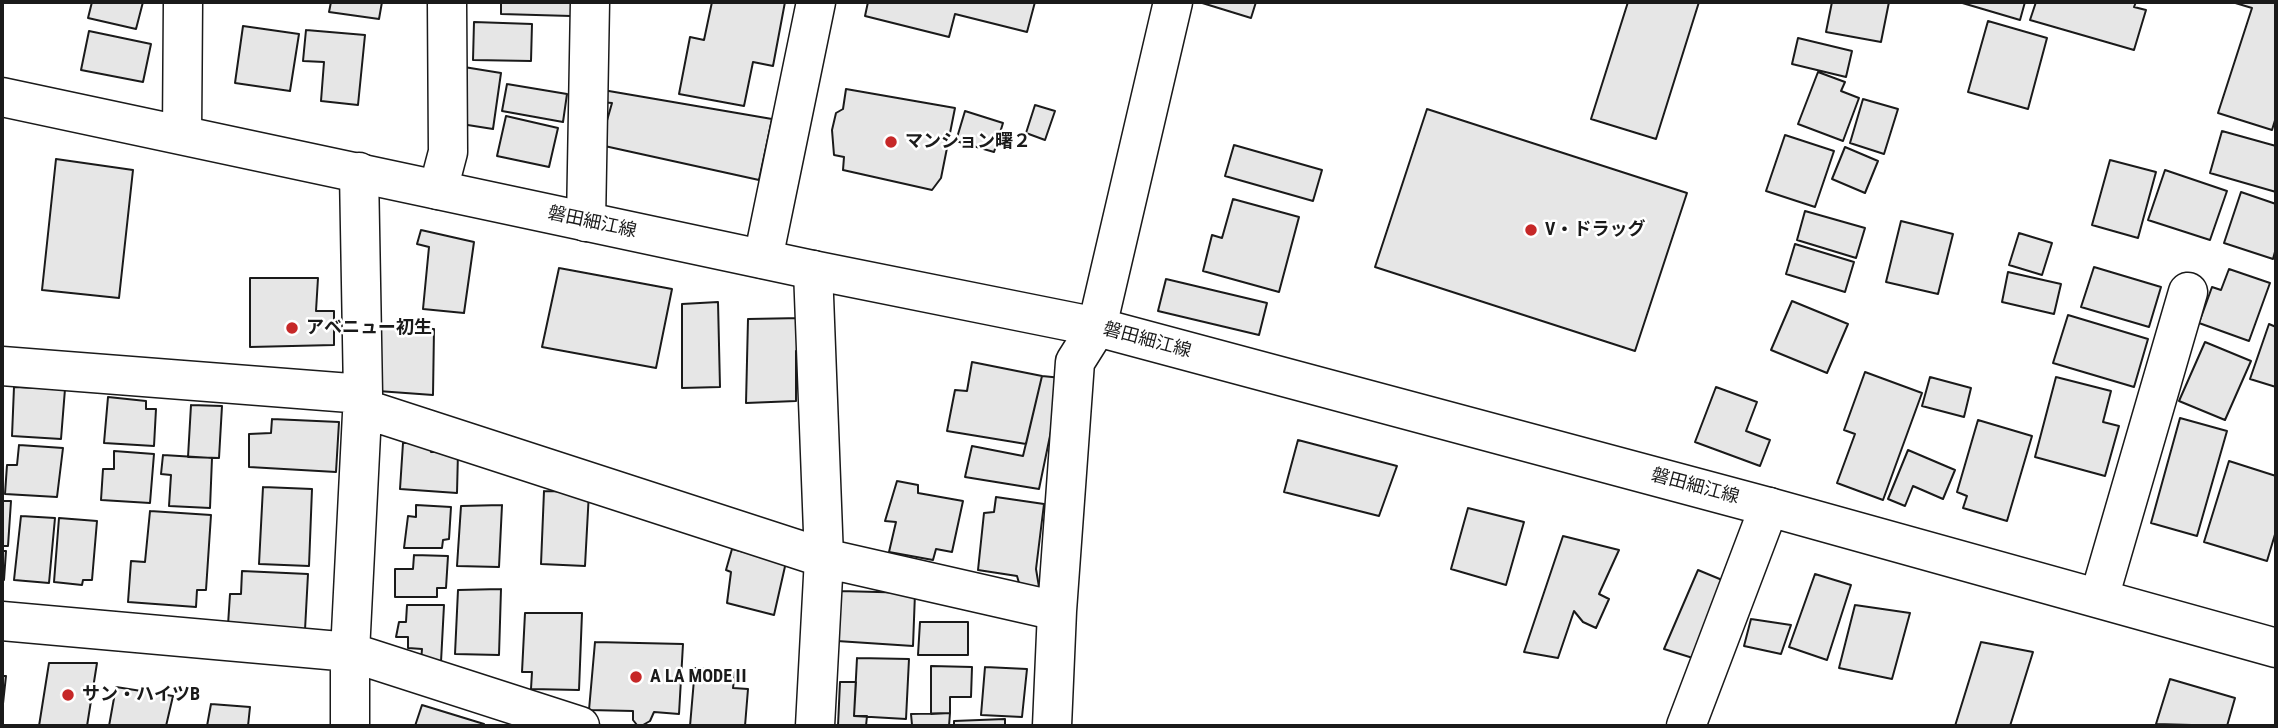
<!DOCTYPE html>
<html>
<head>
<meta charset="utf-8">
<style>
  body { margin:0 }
  #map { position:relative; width:2278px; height:728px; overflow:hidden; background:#fff; font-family:"Roboto Condensed",sans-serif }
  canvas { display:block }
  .frame { position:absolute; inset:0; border:4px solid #1a1a1a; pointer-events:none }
</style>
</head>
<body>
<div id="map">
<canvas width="2278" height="728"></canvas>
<div class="frame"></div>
</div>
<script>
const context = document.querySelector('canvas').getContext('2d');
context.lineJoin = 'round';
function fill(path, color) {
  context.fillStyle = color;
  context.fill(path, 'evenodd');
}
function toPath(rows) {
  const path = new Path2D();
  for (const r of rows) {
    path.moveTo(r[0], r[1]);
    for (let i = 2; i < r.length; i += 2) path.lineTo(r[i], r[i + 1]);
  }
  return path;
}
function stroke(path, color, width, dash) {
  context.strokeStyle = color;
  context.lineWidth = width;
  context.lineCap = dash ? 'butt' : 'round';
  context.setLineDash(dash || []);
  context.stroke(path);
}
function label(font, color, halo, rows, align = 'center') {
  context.font = font + ' "Roboto Condensed","Noto Sans JP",sans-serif';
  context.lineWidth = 5;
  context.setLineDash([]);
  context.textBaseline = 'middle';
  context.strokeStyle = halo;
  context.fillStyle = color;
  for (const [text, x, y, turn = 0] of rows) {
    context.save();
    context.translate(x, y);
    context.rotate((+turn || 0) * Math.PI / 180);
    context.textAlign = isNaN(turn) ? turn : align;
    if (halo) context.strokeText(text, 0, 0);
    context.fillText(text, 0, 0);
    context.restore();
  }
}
const building = toPath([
  [92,2,143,2,136,29,88,18,92,2],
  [331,2,382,2,379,19,329,12,331,2],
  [501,2,572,2,571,16,501,14,501,2],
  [712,2,785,2,773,66,753,62,744,106,679,94,690,37,704,40,712,2],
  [868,2,1035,2,1027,32,955,14,949,37,865,16,868,2],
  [1199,2,1256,2,1251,18,1199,2],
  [1628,2,1699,2,1656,139,1591,119,1628,2],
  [1832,2,1889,2,1881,42,1826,32,1832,2],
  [1959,2,2025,2,2020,20,1959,2],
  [2036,2,2136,2,2134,7,2146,10,2134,50,2030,20,2036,2],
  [2232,2,2276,2,2276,117,2272,130,2218,113,2252,8,2232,2],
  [1988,21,2047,38,2028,109,1968,92,1988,21],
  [474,22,532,24,531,61,473,60,474,22],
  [243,26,299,34,290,91,235,83,243,26],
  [306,30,365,35,358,105,321,101,324,62,303,61,306,30],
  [89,31,151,44,143,82,81,70,89,31],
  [1798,38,1852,51,1846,77,1792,64,1798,38],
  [464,67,501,73,493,129,455,123,464,67],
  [1818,72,1845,82,1841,91,1859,98,1843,141,1798,124,1818,72],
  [507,84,567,94,563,122,502,111,507,84],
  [846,89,955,108,941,178,932,190,843,170,844,157,834,155,832,130,836,113,843,109,846,89],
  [603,90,772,119,759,180,600,145,612,103,600,102,603,90],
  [1863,99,1898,109,1884,154,1850,143,1863,99],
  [1035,105,1055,111,1045,140,1026,133,1035,105],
  [1427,109,1687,193,1635,351,1375,267,1427,109],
  [965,111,1003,123,994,152,956,141,965,111],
  [506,116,558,128,549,167,497,156,506,116],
  [2222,131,2276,146,2276,192,2210,173,2222,131],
  [1785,135,1834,151,1815,207,1766,191,1785,135],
  [1234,145,1322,170,1313,201,1225,176,1234,145],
  [1845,147,1878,161,1865,193,1832,179,1845,147],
  [56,159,133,170,119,298,42,290,56,159],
  [2110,160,2156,172,2138,238,2092,225,2110,160],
  [2165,170,2227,191,2210,240,2148,220,2165,170],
  [2241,192,2276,204,2276,248,2273,259,2224,243,2241,192],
  [1233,199,1299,217,1279,292,1203,271,1212,235,1222,238,1233,199],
  [1805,211,1865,228,1856,258,1797,240,1805,211],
  [1901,221,1953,234,1938,294,1886,282,1901,221],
  [421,230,474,242,464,313,423,309,429,247,417,244,421,230],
  [2019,233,2052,243,2042,275,2009,265,2019,233],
  [1795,244,1854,262,1845,292,1786,274,1795,244],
  [2094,267,2161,287,2149,327,2081,307,2094,267],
  [559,268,672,289,656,368,542,347,559,268],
  [2229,269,2270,283,2249,341,2199,323,2212,287,2221,290,2229,269],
  [2008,272,2061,284,2054,314,2002,302,2008,272],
  [250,278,318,278,316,311,334,311,334,345,250,347,250,278],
  [1166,279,1267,303,1259,335,1158,311,1166,279],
  [1792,301,1848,324,1827,373,1771,350,1792,301],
  [718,302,720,387,682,388,682,304,718,302],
  [2068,315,2148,339,2134,387,2053,363,2068,315],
  [802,318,804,350,796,351,796,401,746,403,748,319,802,318],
  [2269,324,2276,327,2276,387,2250,379,2269,324],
  [381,327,434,329,433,395,378,391,381,327],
  [2205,342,2251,361,2225,420,2179,401,2205,342],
  [972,362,1042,376,1026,444,947,431,955,390,967,391,972,362],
  [1865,372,1922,393,1883,500,1837,483,1855,434,1844,430,1865,372],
  [1042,376,1062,378,1039,489,965,477,972,446,1023,456,1042,376],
  [1930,377,1971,388,1964,417,1922,406,1930,377],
  [2056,377,2111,391,2103,422,2119,426,2105,476,2035,457,2056,377],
  [14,387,65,389,61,439,12,436,14,387],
  [1716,387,1757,402,1746,431,1770,440,1760,466,1695,442,1716,387],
  [108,397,146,401,146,409,156,409,154,446,104,443,108,397],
  [191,405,222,406,219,458,188,457,191,405],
  [2180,418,2227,431,2197,536,2151,523,2180,418],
  [272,419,339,422,336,472,249,467,249,434,271,433,272,419],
  [1978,420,2032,436,2007,521,1963,508,1967,496,1957,492,1978,420],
  [1298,440,1397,466,1379,516,1284,492,1298,440],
  [430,442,431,452,458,452,457,493,400,489,403,443,430,442],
  [19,445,63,448,57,497,5,494,7,465,17,465,19,445],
  [1908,450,1955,470,1943,499,1913,486,1905,506,1888,499,1908,450],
  [114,451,154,454,150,503,101,500,103,469,114,469,114,451],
  [163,455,212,458,210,508,169,506,171,475,161,474,163,455],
  [2229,461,2276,476,2276,531,2267,561,2204,542,2229,461],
  [897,481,918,485,918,493,963,501,952,552,936,549,933,560,889,552,896,522,885,521,897,481],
  [263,487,312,489,309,566,259,564,263,487],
  [544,491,589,492,585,566,541,564,544,491],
  [996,497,1044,504,1036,569,1039,587,1021,590,1017,576,978,570,984,513,994,512,996,497],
  [2,501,11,501,8,546,2,546,2,501],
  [416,505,451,507,449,539,443,540,442,548,404,548,408,516,416,517,416,505],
  [502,505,499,567,457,566,461,506,502,505],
  [1468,508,1524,522,1506,585,1451,569,1468,508],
  [150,511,211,515,206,590,197,590,196,607,128,602,131,561,145,562,150,511],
  [21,516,55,518,49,583,14,580,21,516],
  [59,518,97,521,92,580,83,580,82,585,54,582,59,518],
  [1563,536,1619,550,1599,594,1609,599,1596,628,1583,622,1574,611,1558,658,1524,652,1563,536],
  [732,549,786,562,774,615,727,603,731,572,726,570,732,549],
  [2,551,6,551,4,580,2,580,2,551],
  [414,555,448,556,446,588,437,588,437,597,395,597,395,569,413,569,414,555],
  [1698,570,1727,582,1696,659,1664,649,1698,570],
  [242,571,308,574,305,630,228,625,230,594,241,594,242,571],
  [1815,574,1851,585,1827,660,1789,647,1815,574],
  [501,589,499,655,455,654,458,590,501,589],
  [840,591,915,593,913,646,837,641,840,591],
  [407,605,444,605,441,662,421,661,422,649,408,648,408,637,396,637,399,622,406,622,407,605],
  [1855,605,1910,613,1892,679,1839,668,1855,605],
  [525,613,582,613,579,690,531,689,532,672,522,672,525,613],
  [1751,619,1791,625,1781,654,1744,646,1751,619],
  [920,622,968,622,968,655,918,655,920,622],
  [595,642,683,644,679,714,654,712,650,721,643,725,637,725,633,720,633,711,589,710,595,642],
  [1981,642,2033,652,2010,726,1955,726,1981,642],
  [857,658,909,659,906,719,854,716,857,658],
  [49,663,97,663,87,726,39,726,49,663],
  [931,666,972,667,971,697,950,697,950,713,931,714,931,666],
  [985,667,1027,669,1022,717,981,715,985,667],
  [695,668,735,672,733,688,748,689,745,726,690,726,695,668],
  [2,676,6,676,2,713,2,676],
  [2170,679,2235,698,2227,726,2156,724,2170,679],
  [840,682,856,682,854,716,867,716,866,726,838,726,840,682],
  [116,687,173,696,166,726,109,726,116,687],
  [211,704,250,707,248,726,207,726,211,704],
  [422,705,484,724,484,726,415,726,422,705],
  [950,713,949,726,896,726,912,725,911,714,950,713],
  [1005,719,1005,726,954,726,954,721,1005,719]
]);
fill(building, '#e6e6e6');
stroke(building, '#1a1a1a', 2);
const minor = toPath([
  [182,134,183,2],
  [438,190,448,152,447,2],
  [586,222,590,2],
  [763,259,816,2],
  [813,270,824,558,815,726],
  [2,366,363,394],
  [362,408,824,558,1057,611],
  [2099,598,2188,292],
  [2,621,350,652,580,726],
  [350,726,350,652,363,394,359,172],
  [1052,726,1057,611,1075,362,1097,327,1173,2],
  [1686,726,1769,507]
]);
const major = toPath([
  [2,97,813,270,1097,327,1769,507,2276,648]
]);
stroke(minor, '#1a1a1a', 41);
stroke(major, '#1a1a1a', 41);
stroke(minor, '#fff', 38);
stroke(major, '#fff', 38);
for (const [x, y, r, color] of [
  [891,142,7,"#c62828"],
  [1531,230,7,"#c62828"],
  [292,328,7,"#c62828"],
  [636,677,7,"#c62828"],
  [68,695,7,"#c62828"]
]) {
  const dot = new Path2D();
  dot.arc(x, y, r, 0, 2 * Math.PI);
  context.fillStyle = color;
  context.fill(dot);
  stroke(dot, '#fff', 2.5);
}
label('bold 18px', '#1a1a1a', '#fff', [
  ["マンション曙２",905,142],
  ["V・ドラッグ",1545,230],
  ["アベニュー初生",306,328],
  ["A LA MODEⅡ",650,677],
  ["サン・ハイツB",82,695]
], 'left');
label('18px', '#1a1a1a', '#fff', [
  ["磐田細江線",592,223,12],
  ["磐田細江線",1147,341,15],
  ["磐田細江線",1695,487,15]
]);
</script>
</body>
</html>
